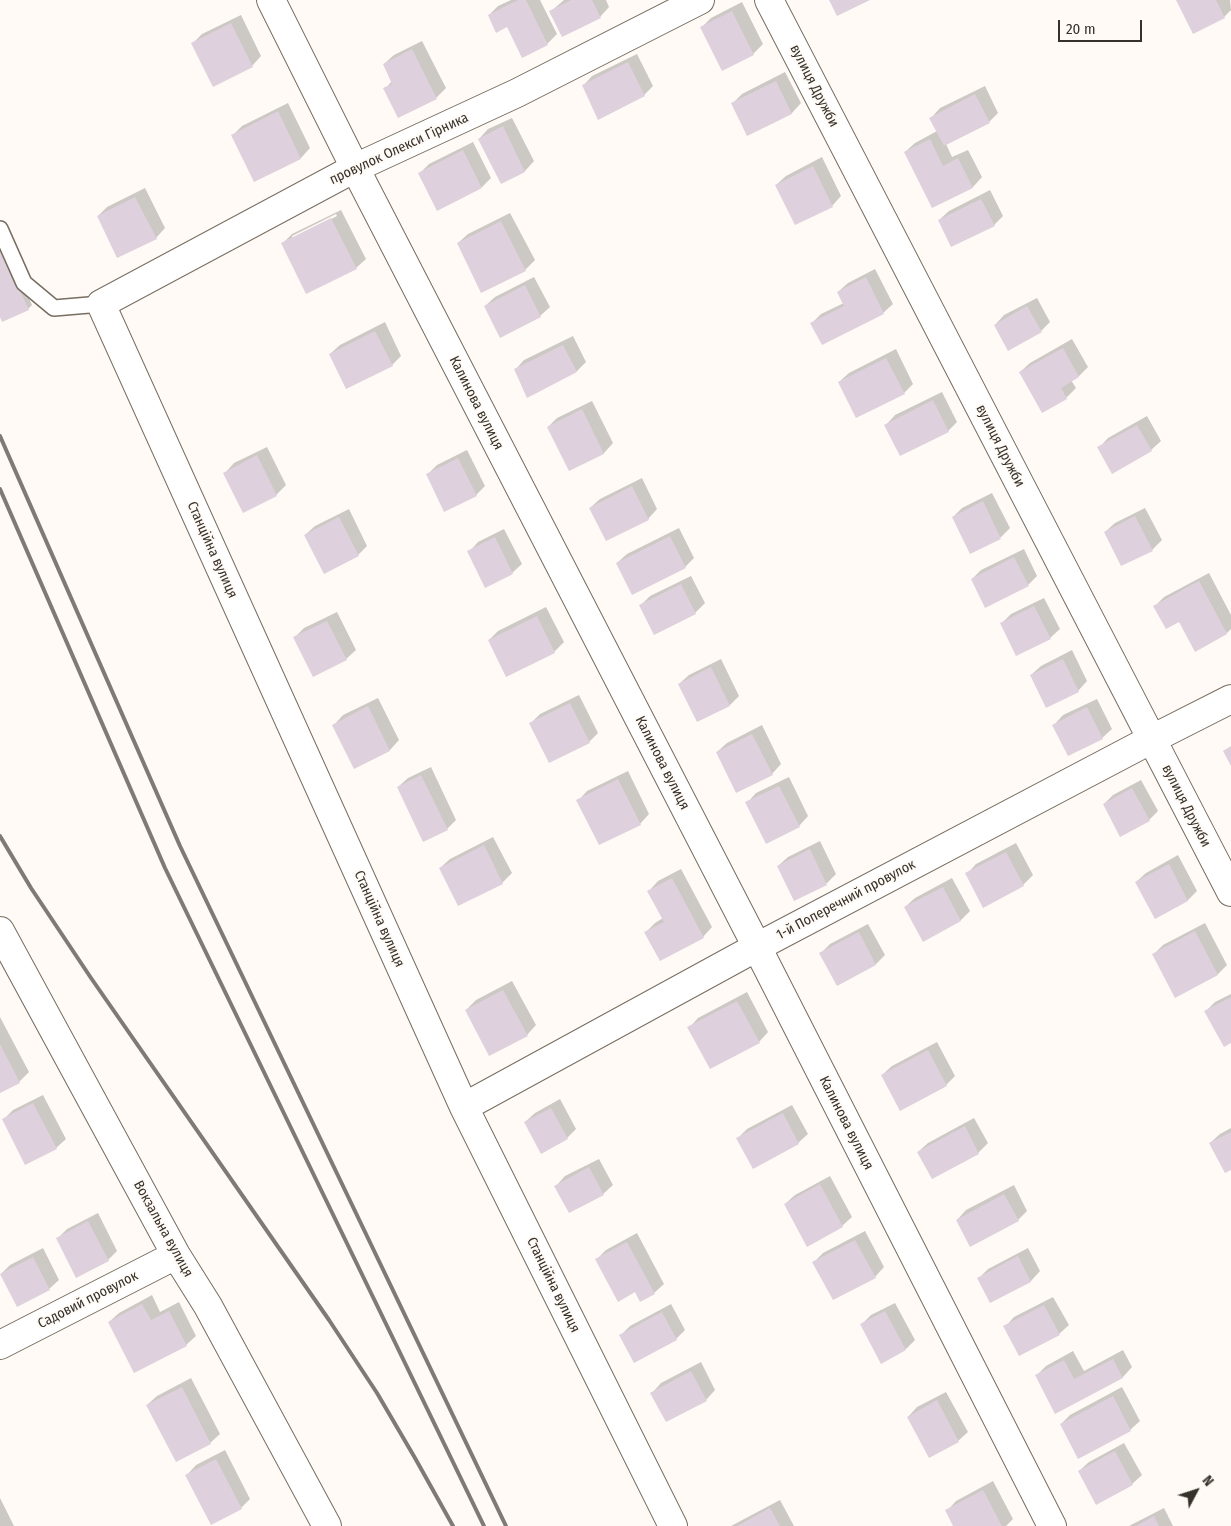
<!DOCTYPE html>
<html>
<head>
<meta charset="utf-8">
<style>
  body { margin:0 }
  #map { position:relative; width:1231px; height:1526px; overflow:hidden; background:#fffaf5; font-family:"Fira Sans Condensed",sans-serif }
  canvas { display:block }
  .north { position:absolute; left:1171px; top:1466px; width:50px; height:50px; -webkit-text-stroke:4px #fffaf5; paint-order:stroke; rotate:50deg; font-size:14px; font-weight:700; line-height:20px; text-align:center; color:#35312b }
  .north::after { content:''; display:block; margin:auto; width:18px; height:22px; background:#35312b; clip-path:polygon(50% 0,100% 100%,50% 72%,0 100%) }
  .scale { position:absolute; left:1058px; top:20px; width:84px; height:22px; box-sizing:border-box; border:2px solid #35312b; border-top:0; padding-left:6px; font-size:15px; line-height:18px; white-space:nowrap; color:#35312b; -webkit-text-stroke:4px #fffaf5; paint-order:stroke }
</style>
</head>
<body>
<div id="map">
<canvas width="1231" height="1526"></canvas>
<div class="north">N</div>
<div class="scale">20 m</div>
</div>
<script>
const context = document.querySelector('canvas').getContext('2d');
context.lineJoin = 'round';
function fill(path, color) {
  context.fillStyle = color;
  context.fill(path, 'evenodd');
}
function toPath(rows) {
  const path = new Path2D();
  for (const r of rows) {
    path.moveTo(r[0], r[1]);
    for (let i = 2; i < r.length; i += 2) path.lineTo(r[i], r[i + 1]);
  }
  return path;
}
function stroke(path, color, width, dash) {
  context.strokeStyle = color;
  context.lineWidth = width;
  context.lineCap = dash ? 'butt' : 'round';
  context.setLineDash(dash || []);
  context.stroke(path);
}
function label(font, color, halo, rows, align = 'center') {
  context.font = font + ' "Fira Sans Condensed",sans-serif';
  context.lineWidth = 4;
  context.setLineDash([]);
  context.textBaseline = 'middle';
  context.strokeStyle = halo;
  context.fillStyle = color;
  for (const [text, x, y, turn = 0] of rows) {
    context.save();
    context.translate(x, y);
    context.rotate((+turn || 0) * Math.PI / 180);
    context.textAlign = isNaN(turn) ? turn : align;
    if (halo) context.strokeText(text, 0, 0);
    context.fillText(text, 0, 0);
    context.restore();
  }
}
fill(toPath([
  [511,0,540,0,557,34,547,44,523,56,508,26,489,15,498,6],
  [564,0,606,0,609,7,600,17,550,12],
  [1177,0,1230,0,1231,10,1224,17],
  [742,2,763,44,753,54,702,27,711,18],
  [241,15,261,56,252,66,192,44,202,34],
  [422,41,446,88,436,98,385,89,392,81,384,64,394,55],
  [637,54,653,86,644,95,583,86,592,76],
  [785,72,801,103,792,113,748,134,733,103,742,94],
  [985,86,998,113,989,122,946,144,952,157,968,150,982,177,973,187,933,206,905,152,915,143,937,131,931,118,940,108],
  [288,103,310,148,301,158,255,180,233,135,242,126],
  [512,118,534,161,525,171,501,182,479,139,488,129],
  [473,142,491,178,482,187,420,173,429,164],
  [822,157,841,196,832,206,776,185,786,176],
  [145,188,165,228,156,238,98,216,107,207],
  [990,190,1003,216,994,225,939,220,949,211],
  [341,210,366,259,356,268,283,243,292,234],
  [336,214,337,216,292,239,292,236],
  [510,213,535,260,525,270,458,243,468,234],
  [0,234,32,305,28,309,0,314],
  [875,269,893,304,883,313,812,323,821,314,844,303,838,292,848,283],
  [534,277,550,307,540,316,485,306,495,297],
  [1037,298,1050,322,1041,331,995,325,1004,315],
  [385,322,401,356,392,365,330,354,340,345],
  [573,336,586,362,577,371,515,370,524,360],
  [1072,339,1088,367,1079,376,1071,380,1076,388,1066,398,1042,411,1020,372,1030,363],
  [896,349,913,384,904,393,839,382,849,373],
  [942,392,957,422,948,431,886,425,895,415],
  [592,401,613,443,604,453,570,470,548,427,557,418],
  [1147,416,1161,441,1151,450,1099,448,1108,438],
  [267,447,286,485,276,495,244,511,225,473,234,463],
  [467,450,485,486,476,495,427,475,437,465],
  [642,478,657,509,648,519,590,508,600,499],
  [992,493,1010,528,1001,537,971,552,953,517,962,508],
  [1145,508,1162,540,1152,550,1105,532,1115,523],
  [349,509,367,546,358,555,305,535,315,526],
  [679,528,694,558,685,567,617,563,627,554],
  [504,529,522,564,512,573,469,552,478,542],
  [1024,549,1037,576,1028,585,972,579,981,570],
  [1209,573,1231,615,1231,629,1227,633,1179,620,1155,606,1164,597],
  [691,576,705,603,695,613,655,633,641,605,650,596],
  [1044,598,1060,629,1050,638,1001,624,1011,614],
  [546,607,564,642,554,652,506,675,489,640,498,631],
  [337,612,356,650,346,659,294,638,304,628],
  [1072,650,1087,681,1078,691,1031,675,1041,666],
  [721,659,739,696,730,705,698,721,679,684,689,675],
  [579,695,598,733,589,742,530,724,540,714],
  [378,698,399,740,390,750,355,767,334,725,343,715],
  [1097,699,1112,729,1102,738,1054,725,1063,715],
  [762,725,781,764,772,774,717,752,727,743],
  [431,767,456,820,447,829,398,787,408,778],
  [628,771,649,814,640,824,578,801,587,791],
  [789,777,808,816,799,826,747,803,756,793],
  [1141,780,1158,811,1149,820,1104,804,1113,795],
  [493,837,512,873,502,883,459,904,440,868,450,859],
  [820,841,836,874,827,883,795,899,778,866,788,857],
  [1016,843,1033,875,1023,885,967,874,976,864],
  [1178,855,1197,891,1188,900,1155,917,1136,882,1146,873],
  [681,869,712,927,703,937,646,932,655,923,663,918,649,891,658,881],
  [952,878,970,911,961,920,923,940,905,907,915,898],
  [1205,923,1227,965,1218,974,1176,996,1154,954,1163,945],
  [868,924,885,955,876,964,821,953,830,944],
  [512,981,536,1025,527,1035,466,1010,476,1000],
  [747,992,768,1032,759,1042,689,1028,698,1018],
  [1231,994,1231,1042,1206,1011,1215,1002],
  [0,1017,29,1072,19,1082,0,1092],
  [937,1042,955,1076,946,1085,882,1075,892,1066],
  [43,1095,66,1139,56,1148,3,1120,13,1110],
  [560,1099,576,1129,567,1138,525,1122,535,1113],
  [792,1105,808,1134,798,1143,738,1138,747,1129],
  [974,1118,988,1143,978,1153,932,1177,918,1152,928,1143],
  [1231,1128,1231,1169,1210,1143,1220,1134],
  [599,1159,613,1185,603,1194,556,1186,565,1176],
  [830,1176,852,1217,842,1226,785,1204,795,1195],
  [1014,1185,1027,1211,1018,1220,957,1220,966,1210],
  [98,1213,117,1251,108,1260,58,1238,67,1229],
  [865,1231,884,1267,875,1277,814,1262,823,1253],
  [637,1233,664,1284,654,1293,597,1259,606,1250],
  [43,1248,59,1280,49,1289,1,1274,10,1265],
  [1028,1248,1040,1271,1031,1281,991,1301,979,1278,988,1269],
  [152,1295,160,1312,179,1302,196,1336,186,1345,109,1322,119,1313],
  [1053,1297,1069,1325,1059,1334,1005,1327,1014,1317],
  [895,1303,915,1340,906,1349,862,1324,871,1315],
  [671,1304,685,1330,676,1339,621,1335,630,1326],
  [1123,1350,1132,1367,1123,1377,1056,1412,1037,1375,1046,1366,1073,1351,1084,1371],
  [701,1362,715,1390,706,1400,652,1393,661,1383],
  [191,1378,220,1434,210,1443,147,1405,157,1396],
  [1122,1387,1140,1421,1130,1430,1061,1424,1070,1415],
  [946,1392,968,1432,958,1441,908,1417,917,1407],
  [1124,1443,1142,1475,1132,1484,1079,1471,1089,1462],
  [225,1450,250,1499,241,1508,187,1475,196,1465],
  [993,1481,1013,1519,1006,1526,955,1526,947,1511,956,1501],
  [0,1498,14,1526,0,1526],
  [780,1500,794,1526,731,1526],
  [1164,1508,1173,1526,1129,1526]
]), '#0003');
fill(toPath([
  [518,0,526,0,548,45,522,58,507,27,496,33,488,15],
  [571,0,592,0,601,18,562,37,549,11],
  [829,0,870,0,837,16],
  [1176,0,1216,0,1225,18,1193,34],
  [732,11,754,55,722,71,700,27],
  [231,23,253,67,213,87,191,43],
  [412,49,437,99,398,118,383,88,392,84,383,64],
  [628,62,645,96,598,120,582,85],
  [776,81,792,114,747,136,731,103],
  [975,94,990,123,944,146,929,118],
  [278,111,301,159,254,182,231,135],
  [503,126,525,172,501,184,478,139],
  [930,139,943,166,958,158,973,188,932,208,904,152],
  [463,150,482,188,437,211,418,173],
  [813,166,833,207,795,225,775,185],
  [135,197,157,239,117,258,97,216],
  [981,199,995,226,951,247,938,220],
  [331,218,357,269,306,294,281,243],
  [501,221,526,271,481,293,457,243],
  [0,248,29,310,2,322,0,317],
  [866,277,884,314,822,345,810,323,844,306,837,292],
  [525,285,541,317,500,338,484,306],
  [1027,306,1042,332,1008,351,994,325],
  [375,331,393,366,346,389,329,354],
  [563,345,577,372,527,398,514,369],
  [1063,348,1079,377,1061,388,1067,399,1042,413,1019,372],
  [886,358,905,394,856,418,838,382],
  [933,400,949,432,900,456,884,425],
  [582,409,604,454,569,471,547,427],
  [1137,425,1152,451,1112,474,1097,447],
  [257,455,277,496,243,513,223,473],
  [458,458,477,496,444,512,426,474],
  [632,486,649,520,606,541,589,508],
  [983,501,1001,539,970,554,952,517],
  [1135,516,1153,551,1121,566,1104,532],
  [339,517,359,556,324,574,304,535],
  [670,536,686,568,632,595,616,563],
  [495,537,513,574,485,588,467,551],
  [1014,557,1029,586,985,608,971,579],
  [1199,581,1227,634,1195,652,1179,622,1166,629,1153,606],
  [681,584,696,614,654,635,639,605],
  [1034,606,1051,639,1016,656,1000,623],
  [537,616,555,653,506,677,488,640],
  [327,621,347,660,313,677,293,637],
  [1063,659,1079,692,1046,708,1030,675],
  [711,667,730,706,697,722,678,684],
  [570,703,590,743,549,763,529,723],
  [368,706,390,751,354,769,332,725],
  [1087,707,1103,739,1068,756,1052,725],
  [752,734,773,775,736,793,716,752],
  [1231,746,1231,766,1223,751],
  [421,775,448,830,423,842,397,787],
  [618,779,641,825,599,845,576,800],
  [779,786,800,827,766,844,745,802],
  [1132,788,1150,821,1120,837,1103,804],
  [484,845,503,884,458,906,439,868],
  [810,849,827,885,794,901,777,866],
  [1006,852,1024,886,983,908,965,873],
  [1169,864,1188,901,1155,919,1135,882],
  [672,878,704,938,660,961,644,932,664,922,647,891],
  [943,887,961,921,923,942,904,907],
  [1195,931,1218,975,1175,998,1152,954],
  [859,932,876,965,837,986,819,953],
  [503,990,528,1036,489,1056,465,1010],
  [1231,997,1231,1043,1224,1047,1204,1011],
  [737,1001,760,1043,710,1069,687,1027],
  [0,1044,20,1083,0,1093],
  [928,1050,947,1086,900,1111,881,1075],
  [33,1103,57,1149,25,1165,2,1119],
  [551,1108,568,1139,541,1154,524,1122],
  [783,1113,799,1144,753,1169,736,1138],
  [965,1126,979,1154,932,1179,917,1152],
  [1231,1132,1231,1170,1225,1173,1209,1143],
  [589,1167,604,1195,569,1213,554,1186],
  [820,1184,843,1227,807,1247,784,1204],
  [1004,1194,1019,1221,970,1247,956,1220],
  [88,1221,109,1261,76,1278,56,1238],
  [855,1240,876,1278,833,1300,812,1262],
  [627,1242,655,1294,640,1302,635,1292,618,1302,595,1259],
  [1018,1256,1031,1282,990,1303,977,1278],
  [33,1257,50,1290,17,1307,0,1274],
  [142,1304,151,1320,169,1311,187,1346,134,1373,108,1322],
  [1044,1305,1060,1335,1019,1356,1003,1326],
  [885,1311,906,1350,881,1364,860,1324],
  [662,1312,677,1340,634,1363,619,1335],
  [1113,1359,1123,1378,1055,1414,1035,1375,1064,1360,1074,1379],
  [691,1371,707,1401,666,1422,650,1393],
  [182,1387,211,1444,176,1462,146,1405],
  [1113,1396,1131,1431,1078,1459,1060,1424],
  [937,1400,959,1442,929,1458,907,1417],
  [1115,1451,1133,1485,1096,1505,1078,1471],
  [216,1459,242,1509,211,1525,185,1475],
  [983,1490,1002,1526,953,1526,945,1510],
  [770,1508,780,1526,737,1526],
  [1154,1516,1159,1526,1136,1526]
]), '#ded0dc');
const service = toPath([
  [0,229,24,283,54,308,101,304]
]);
const minor = toPath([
  [769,0,1231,892],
  [0,931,176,1255,208,1306,327,1526],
  [464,1107,757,947,1152,739,1231,699],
  [0,1345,176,1255],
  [673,1526,464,1107,101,304,355,168,517,93,700,0]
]);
const tertiary = toPath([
  [271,0,355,168,757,947,1052,1526]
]);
stroke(service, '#776d60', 18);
stroke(minor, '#776d60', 30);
stroke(tertiary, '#776d60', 30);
stroke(service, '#fff', 15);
stroke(minor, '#fff', 28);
stroke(tertiary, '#fff', 28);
stroke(toPath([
  [0,436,180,846,506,1526],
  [0,489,165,868,484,1526],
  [0,836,31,888,91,978,329,1320,377,1393,415,1458,453,1526]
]), '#7f7a75', 4);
label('14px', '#35312b', '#fffaf5', [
  ["вулиця Дружби",814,86,63],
  ["провулок Олекси Гірника",399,149,-25],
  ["Калинова вулиця",476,403,63],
  ["вулиця Дружби",1000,446,63],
  ["Станційна вулиця",212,550,66],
  ["Калинова вулиця",662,763,63],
  ["вулиця Дружби",1186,806,63],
  ["1-й Поперечний провулок",846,900,-28],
  ["Станційна вулиця",379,919,66],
  ["Калинова вулиця",846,1123,63],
  ["Вокзальна вулиця",163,1229,61],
  ["Станційна вулиця",553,1285,64],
  ["Садовий провулок",88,1300,-27]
]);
</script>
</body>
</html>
